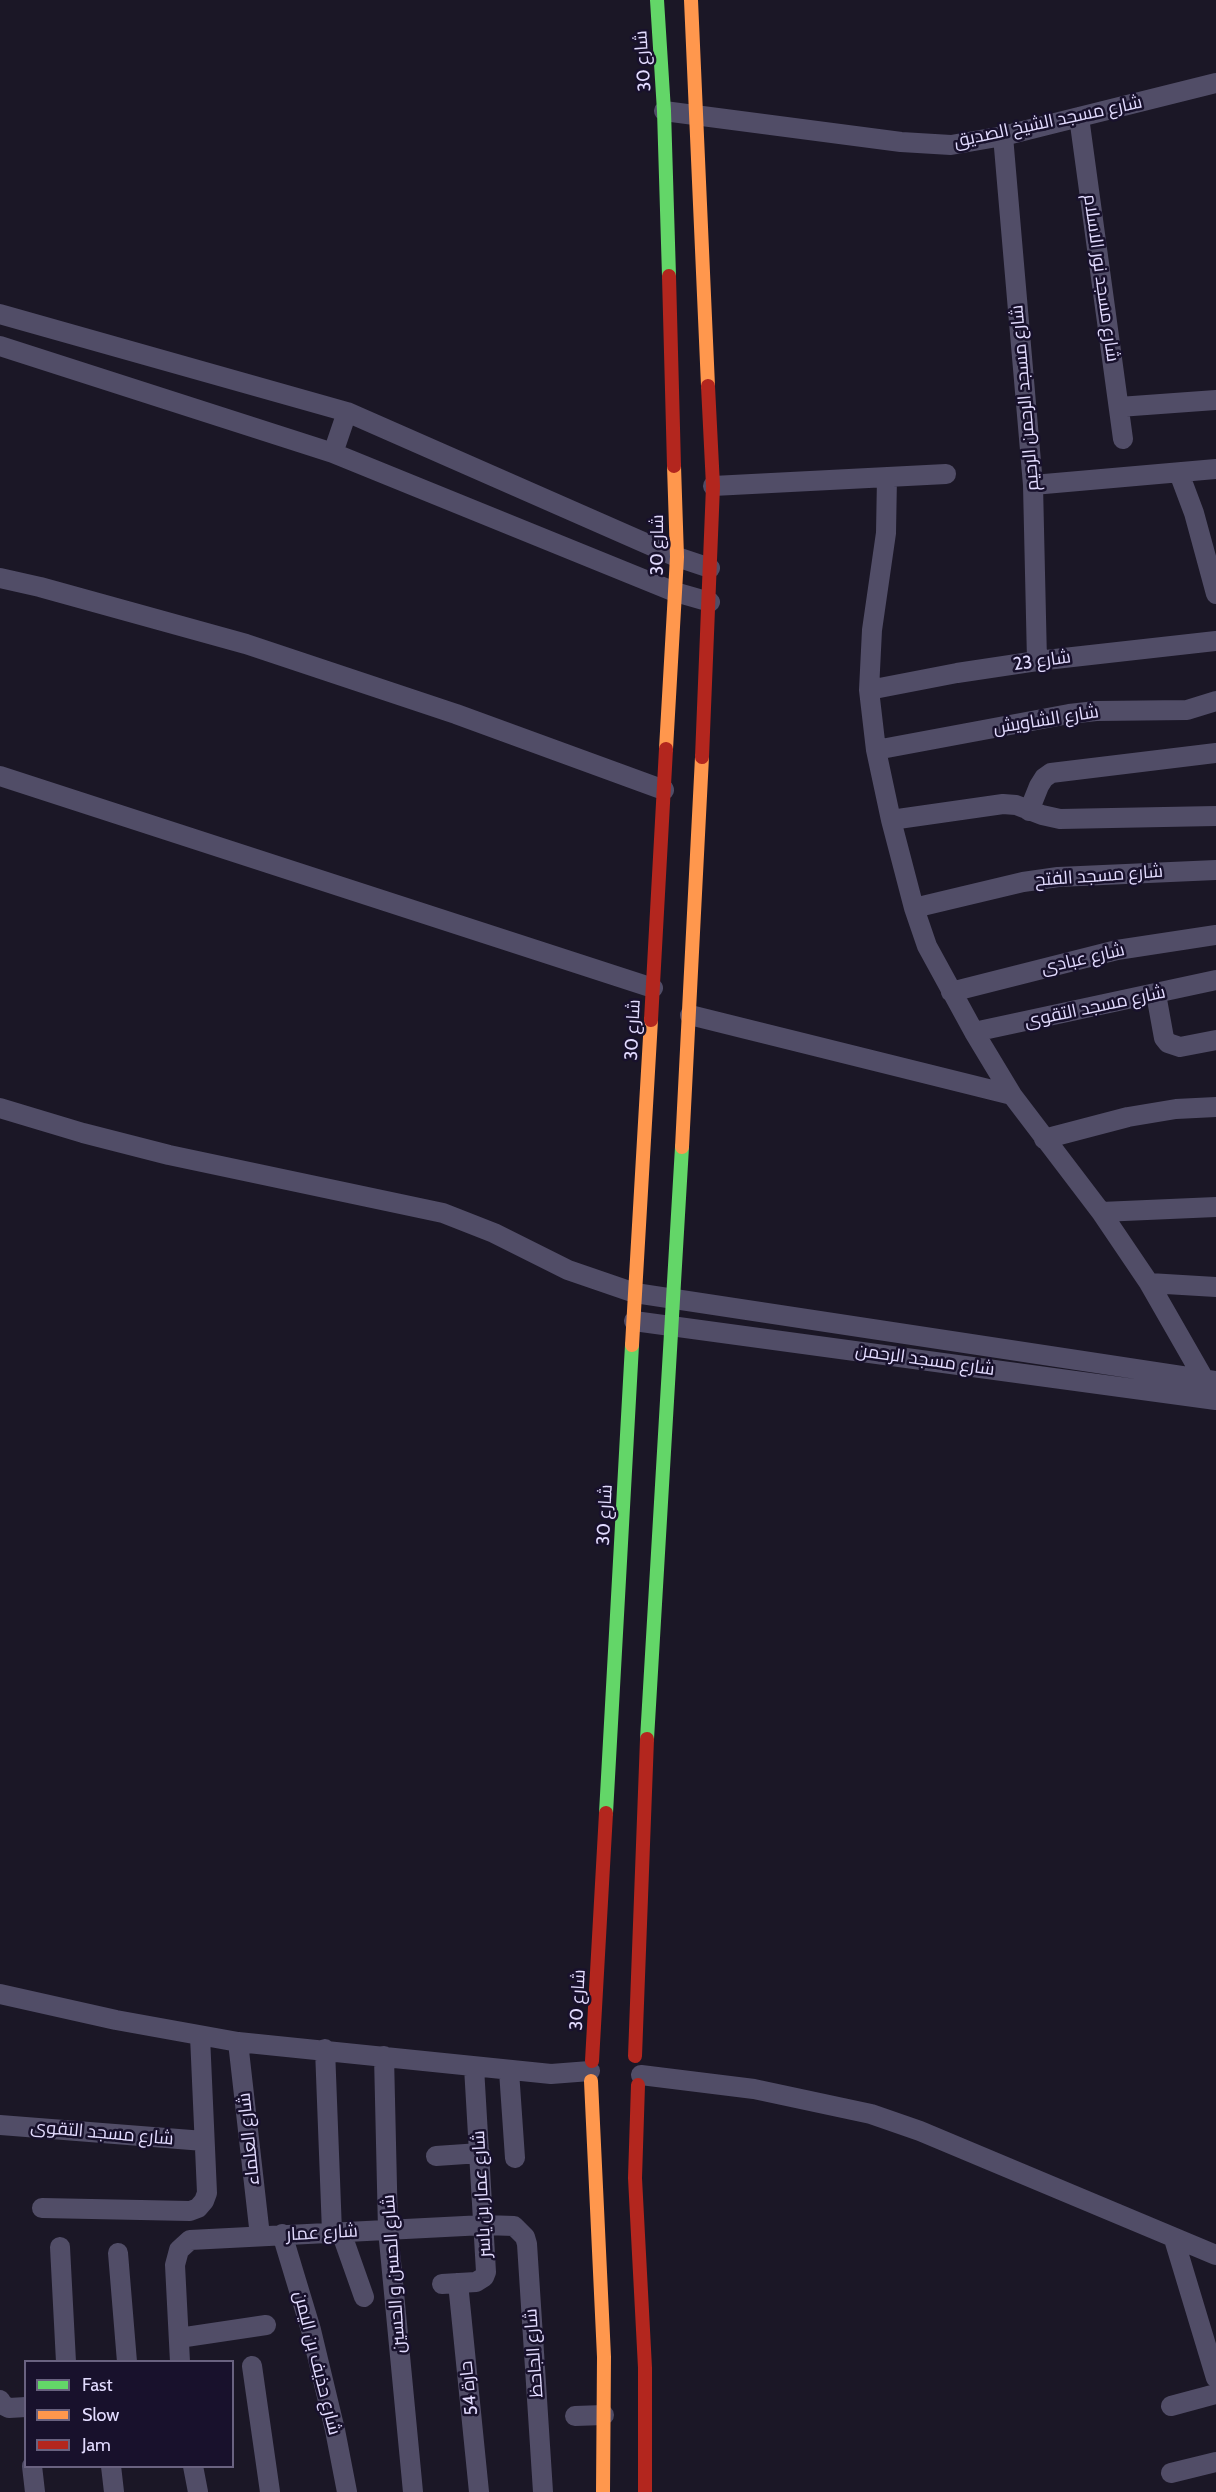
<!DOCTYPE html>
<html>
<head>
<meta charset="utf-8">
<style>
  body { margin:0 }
  #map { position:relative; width:1216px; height:2492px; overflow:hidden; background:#1b1726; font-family:Cabin,sans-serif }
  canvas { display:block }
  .legend { position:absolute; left:24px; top:2360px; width:210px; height:108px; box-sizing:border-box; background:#18112c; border:2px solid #696280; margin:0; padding:8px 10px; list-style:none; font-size:18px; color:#e3dcff }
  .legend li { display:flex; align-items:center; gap:12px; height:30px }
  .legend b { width:30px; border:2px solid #696280 }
</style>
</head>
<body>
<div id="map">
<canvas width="1216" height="2492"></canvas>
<ul class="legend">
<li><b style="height:8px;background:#63d668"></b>Fast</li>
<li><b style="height:8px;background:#ff974d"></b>Slow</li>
<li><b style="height:8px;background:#b3261e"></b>Jam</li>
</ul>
</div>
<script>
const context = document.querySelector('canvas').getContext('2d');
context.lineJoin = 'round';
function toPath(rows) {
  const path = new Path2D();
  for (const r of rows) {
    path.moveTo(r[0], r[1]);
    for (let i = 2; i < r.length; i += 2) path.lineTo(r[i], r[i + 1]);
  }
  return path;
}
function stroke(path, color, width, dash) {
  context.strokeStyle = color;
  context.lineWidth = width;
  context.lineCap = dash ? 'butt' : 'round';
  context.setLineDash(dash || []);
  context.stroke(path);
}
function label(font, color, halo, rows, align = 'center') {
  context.font = font + ' Cabin,Cairo,sans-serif';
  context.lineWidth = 5;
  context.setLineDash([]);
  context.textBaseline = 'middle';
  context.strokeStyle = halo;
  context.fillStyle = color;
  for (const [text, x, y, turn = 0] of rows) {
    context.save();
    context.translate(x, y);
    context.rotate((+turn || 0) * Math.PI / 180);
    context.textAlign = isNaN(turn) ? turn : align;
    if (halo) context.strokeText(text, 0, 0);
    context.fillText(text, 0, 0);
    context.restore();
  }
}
stroke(toPath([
  [664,111,901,142,951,145,1003,136,1216,83],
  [1079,117,1123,439],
  [1003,136,1033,485,1037,661],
  [0,314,347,412,677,557,710,568],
  [0,346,333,453,675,592,710,602],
  [1119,407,1216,400],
  [333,453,347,412],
  [1179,473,1194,513,1216,594],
  [887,477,886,533,872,630,869,690,876,750,891,820,914,908,927,946,974,1032,1012,1095,1101,1212,1149,1283,1204,1379],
  [1033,485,1216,469],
  [713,486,946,474],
  [0,578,40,587,246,644,456,714,664,790],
  [869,690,957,673,1037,661,1216,641],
  [876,750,1069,714,1096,711,1187,710,1216,701],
  [0,776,653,988],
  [1029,811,1039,786,1044,778,1051,773,1216,753],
  [891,820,1003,804,1016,805,1042,815,1060,819,1216,816],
  [914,908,1023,882,1058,877,1216,870],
  [951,992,1117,950,1216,935],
  [1156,994,1164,1038,1168,1043,1180,1047,1216,1040],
  [690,1015,1012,1095],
  [974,1032,1216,980],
  [0,1108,83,1133,169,1155,443,1213,494,1233,568,1270,635,1293,1216,1381],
  [1044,1139,1128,1117,1176,1109,1216,1107],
  [1101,1212,1216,1207],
  [1149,1283,1216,1287],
  [634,1321,1216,1400],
  [0,1994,116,2020,238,2042,551,2074,590,2071],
  [238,2042,260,2236],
  [325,2049,332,2232],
  [384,2056,388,2230,413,2492],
  [509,2071,515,2158],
  [641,2075,754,2089,871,2114,920,2131,1216,2255],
  [0,2125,204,2141],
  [436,2156,480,2153],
  [42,2208,190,2211,198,2208,204,2201,207,2193,200,2036],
  [341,2232,364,2297],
  [282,2234,311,2330,335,2430,347,2492],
  [1174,2239,1216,2378],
  [60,2247,66,2362],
  [118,2253,127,2362],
  [458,2283,479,2492],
  [442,2284,476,2282,484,2277,486,2272,474,2067],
  [179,2338,266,2325],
  [180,2362,175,2265,179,2250,190,2240,484,2225,514,2226,525,2237,527,2244,543,2492],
  [252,2366,270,2492],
  [0,2400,3,2405,9,2408,26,2407],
  [1171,2406,1216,2394],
  [575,2416,604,2415],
  [32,2466,35,2492],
  [111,2466,114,2492],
  [193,2466,198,2492],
  [1171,2473,1216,2462]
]), '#514d67', 20);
stroke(toPath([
  [657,0,664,111,669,276],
  [647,1739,682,1147],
  [606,1813,632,1345]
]), '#63d668', 14);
stroke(toPath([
  [691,0,708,386],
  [666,749,677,557,674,466],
  [682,1147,702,757],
  [632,1345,651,1020],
  [591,2081,604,2357,603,2492]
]), '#ff974d', 14);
stroke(toPath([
  [669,276,674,466],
  [702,757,713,486,708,386],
  [651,1020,666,749],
  [635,2056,647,1739],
  [592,2061,606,1813],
  [638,2085,635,2178,645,2368,645,2492]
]), '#b3261e', 14);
label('18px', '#e3dcff', '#18112c', [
  ["شارع 30",643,61,-94],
  ["شارع مسجد الشيخ الصديق",1048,122,-12],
  ["شارع مسجد نور الاسلام",1101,278,82],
  ["شارع مسجد الرحمن الرحيم",1025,398,-95],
  ["شارع 30",658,545,-90],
  ["شارع 23",1042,661,-8],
  ["شارع الشاويش",1046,720,-9],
  ["شارع مسجد الفتح",1099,876,-4],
  ["شارع عبادى",1083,959,-13],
  ["شارع مسجد التقوى",1095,1007,-12],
  ["شارع 30",633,1030,-87],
  ["شارع مسجد الرحمن",925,1360,8],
  ["شارع 30",605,1515,-87],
  ["شارع 30",578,2000,-87],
  ["شارع مسجد التقوى",102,2133,5],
  ["شارع العلماء",249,2139,-96],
  ["شارع عمار بن ياسر",482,2194,-93],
  ["شارع عمار",322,2233,-3],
  ["شارع الحسن و الحسين",394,2274,-94],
  ["شارع الجاحظ",534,2353,-94],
  ["شارع حذيف بن اليمن",317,2363,76],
  ["حارة 54",469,2388,-96]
]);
</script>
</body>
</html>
